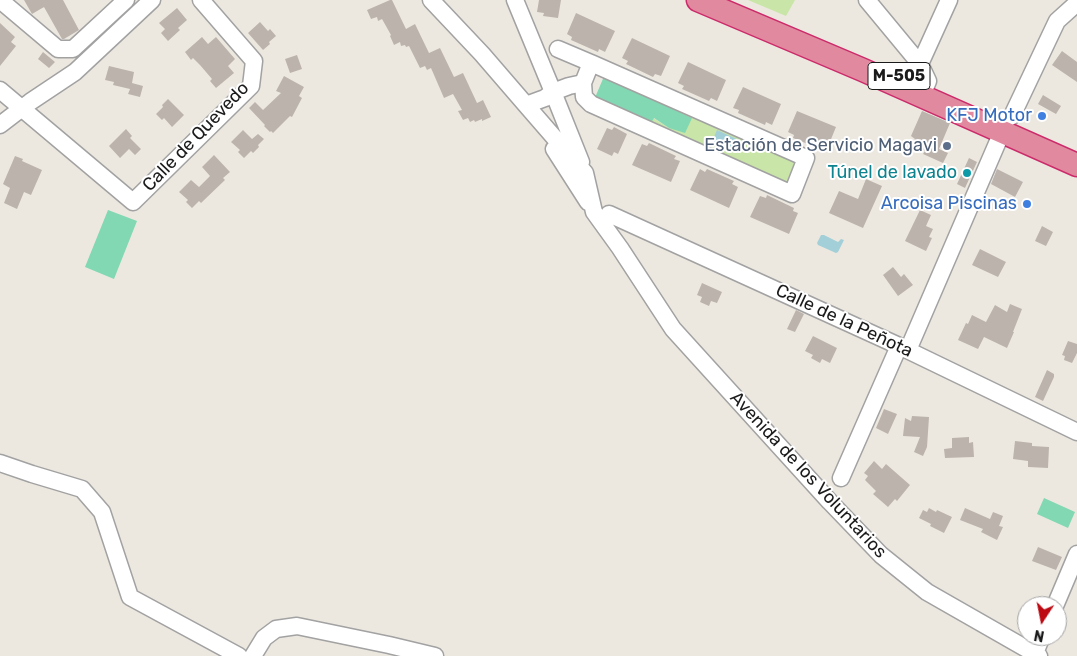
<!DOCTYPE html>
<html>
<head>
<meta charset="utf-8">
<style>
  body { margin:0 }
  #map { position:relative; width:1077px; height:656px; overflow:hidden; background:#ece8e0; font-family:Rubik,sans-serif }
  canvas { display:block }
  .north { position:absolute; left:1017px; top:596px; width:50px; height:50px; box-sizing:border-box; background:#fff; border:1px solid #a4a4a4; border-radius:50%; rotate:191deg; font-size:14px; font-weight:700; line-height:20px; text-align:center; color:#1b1b1b }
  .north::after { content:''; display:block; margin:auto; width:18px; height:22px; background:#bc0912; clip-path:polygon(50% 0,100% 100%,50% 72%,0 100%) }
</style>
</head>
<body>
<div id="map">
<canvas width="1077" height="656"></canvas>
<div class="north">N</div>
</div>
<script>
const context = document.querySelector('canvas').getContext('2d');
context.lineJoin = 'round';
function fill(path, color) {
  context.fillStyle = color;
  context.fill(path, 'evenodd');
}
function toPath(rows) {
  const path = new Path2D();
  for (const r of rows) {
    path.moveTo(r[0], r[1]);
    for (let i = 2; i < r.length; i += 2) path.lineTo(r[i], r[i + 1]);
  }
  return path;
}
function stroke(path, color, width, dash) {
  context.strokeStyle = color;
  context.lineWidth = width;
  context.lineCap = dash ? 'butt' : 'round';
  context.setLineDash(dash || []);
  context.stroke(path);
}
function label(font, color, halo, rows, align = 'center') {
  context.font = font + ' Rubik,sans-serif';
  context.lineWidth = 4;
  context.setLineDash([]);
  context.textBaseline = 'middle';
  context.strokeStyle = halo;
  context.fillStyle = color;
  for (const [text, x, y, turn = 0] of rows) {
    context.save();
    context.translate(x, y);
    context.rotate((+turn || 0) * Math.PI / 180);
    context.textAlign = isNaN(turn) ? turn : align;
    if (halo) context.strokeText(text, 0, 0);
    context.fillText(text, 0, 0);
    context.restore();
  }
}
fill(toPath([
  [748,0,795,0,786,16],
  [662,99,797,163,789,183,784,184,650,125,653,118,669,128,691,118,660,103]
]), '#c9e5a8');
fill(toPath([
  [605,74,662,99,660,103,692,118,685,133,669,128,654,118,650,125,594,100],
  [108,210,137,221,114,279,85,267],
  [1044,498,1075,512,1068,528,1037,514]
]), '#81d8b2');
fill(toPath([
  [717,130,741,141,736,152,712,142],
  [821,235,824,235,838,242,841,239,844,240,838,252,836,253,818,245,817,243]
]), '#a2cfd8');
fill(toPath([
  [24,0,56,0,32,14],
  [56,0,63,0,79,30,64,39,62,39,44,7],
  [390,0,392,0,406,29,415,24,429,53,440,48,454,77,463,73,477,103,483,100,491,117,482,121,482,119,475,122,474,120,470,122,468,118,463,120,458,111,462,110,453,94,444,98,431,68,427,70,425,66,420,68,409,46,406,47,405,45,401,46,400,42,394,45,390,36,391,35,382,19,378,21,377,17,371,19,367,10],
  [539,0,561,0,558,18,543,16,544,13,537,12],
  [177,8,187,20,178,28,180,30,168,41,161,33,165,29,159,23],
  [576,13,615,31,605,52,599,49,598,52,571,40,572,37,567,34],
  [260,22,268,31,270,29,276,36,269,42,270,44,263,50,248,33],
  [0,23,15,37,11,42,16,46,0,66],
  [202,37,208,44,216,37,235,59,228,66,234,73,216,88,210,81,212,79,200,65,193,58,191,60,185,52],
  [632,38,670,56,661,76,655,74,653,77,626,64,628,61,622,58],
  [1062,51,1077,62,1077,82,1052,65],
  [43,52,55,62,49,68,38,59],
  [297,55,302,69,290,73,285,59],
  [688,62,726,80,717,101,711,98,709,101,682,89,684,86,678,83],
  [109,66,134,72,132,83,143,86,140,97,128,94,130,89,113,85,114,82,105,80],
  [284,76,304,87,299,96,302,98,292,117,290,116,273,133,271,131,270,132,264,126,265,125,249,108,255,102,263,110,281,93,276,91],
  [743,87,781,104,772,125,766,122,765,125,738,113,739,110,733,108],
  [1043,95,1061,106,1056,114,1038,104],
  [168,99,184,115,172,127,164,118,162,120,156,114,163,107,162,105],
  [797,111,836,127,827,149,821,146,820,149,793,138,794,135,788,132],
  [922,111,950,123,939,149,948,153,943,163,923,154,925,151,912,145,915,139,911,136],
  [614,127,627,134,618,154,614,152,612,156,597,149,607,128,612,130],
  [126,129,132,136,130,138,141,149,135,155,129,149,120,158,109,146],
  [243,130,252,139,258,134,264,139,258,145,259,147,253,153,251,151,244,158,238,152,240,150,231,142],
  [649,143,676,156,674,159,680,161,671,182,632,165,642,144,647,146],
  [214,155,230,172,223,178,225,180,201,203,199,201,192,208,186,202,188,200,179,192,191,180,199,187,210,176,202,167],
  [15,156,23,159,22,161,42,170,31,195,24,192,17,209,4,203,10,188,3,184],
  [969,158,977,162,965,188,957,184],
  [700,169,705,172,707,169,734,181,732,184,738,187,729,208,690,190],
  [997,169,1023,182,1015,197,991,184],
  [866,179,882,186,863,228,829,213,839,191,858,199],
  [767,195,794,208,793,211,798,213,789,234,750,217,760,196,766,198],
  [920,210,931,215,926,226,933,229,929,237,932,238,926,251,905,241],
  [1042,226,1053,232,1046,246,1035,241],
  [980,249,1006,262,998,277,972,265],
  [893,267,901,277,904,274,913,285,898,296,883,275],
  [702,283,722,292,717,303,711,301,709,306,700,302,702,297,697,295],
  [1010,304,1022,309,1013,332,1014,332,1007,348,984,337,978,349,958,340,966,323,968,324,972,315,986,322,995,305,1007,312],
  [796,310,804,314,795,332,787,329],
  [813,336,837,348,830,363,822,359,820,363,811,358,813,355,805,351],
  [1068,341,1077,344,1077,353,1072,363,1064,360,1065,356,1062,355],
  [1047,370,1054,374,1054,377,1043,401,1035,397],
  [884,409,897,414,888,434,876,428],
  [912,416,929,417,927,447,923,456,914,452,920,437,903,436,905,418,911,421],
  [969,437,969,443,973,442,974,457,945,458,944,449,952,448,952,438],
  [1015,441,1032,443,1032,446,1049,447,1048,468,1028,467,1028,461,1013,459],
  [874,461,882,469,886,464,910,485,897,501,895,499,888,507,873,494,876,491,865,480,868,476,864,473],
  [929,508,936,512,937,510,952,517,944,533,930,526,931,524,919,518,923,510,927,512],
  [965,508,990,519,993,512,1003,516,999,526,1003,527,997,540,981,532,983,529,960,520],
  [1038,547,1062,557,1056,570,1032,561]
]), '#bcb3ad');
const minor = toPath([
  [0,0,58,49,73,49,126,0],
  [431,0,482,54,526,105,585,173,594,212,620,248,673,329,830,502,881,555,927,592,1039,656],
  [515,0,553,92,581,162],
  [867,0,920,64,928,81,925,88],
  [558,49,591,63],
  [920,64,949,0],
  [0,90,133,202,251,86,254,61,201,0],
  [526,105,545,98,553,92,569,86,583,83,584,97,591,104,792,194,806,158,591,63,583,83],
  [1002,122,1012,116,1057,21,1077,3],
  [0,125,30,102,75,72,152,0],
  [554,149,588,202],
  [609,214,899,346,1077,432],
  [908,350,1002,132],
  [0,463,32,474,82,489,102,512,130,597,239,656],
  [841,478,899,346],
  [1055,606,1077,554],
  [1035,653,1042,636],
  [253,656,264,638,276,629,297,626,389,645,435,656]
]);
const highway = toPath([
  [698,0,863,70,1077,165]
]);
stroke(minor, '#a2a2a2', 19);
stroke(highway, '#cc2b6b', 25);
stroke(minor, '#fff', 16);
stroke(highway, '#e18a9f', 22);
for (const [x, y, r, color] of [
  [1042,116,5,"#3f7fe0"],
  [947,146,5,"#5c6f8a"],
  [967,173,5,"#0f9aa8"],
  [1027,204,5,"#3f7fe0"]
]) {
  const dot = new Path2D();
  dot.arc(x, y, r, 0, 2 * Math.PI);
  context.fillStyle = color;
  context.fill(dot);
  stroke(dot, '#fff', 2);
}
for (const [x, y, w] of [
  [899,76,62]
]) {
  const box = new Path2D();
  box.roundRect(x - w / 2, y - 13.5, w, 27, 4);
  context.fillStyle = '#fff';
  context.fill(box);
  stroke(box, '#1b1b1b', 1);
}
label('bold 16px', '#1b1b1b', null, [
  ["M-505",899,76]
]);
label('18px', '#366cbe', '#fff', [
  ["KFJ Motor",1032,116],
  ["Arcoisa Piscinas",1017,204]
], 'right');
label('18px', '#1b1b1b', '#fff', [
  ["Calle de Quevedo",196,137,-46],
  ["Calle de la Peñota",844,321,25],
  ["Avenida de los Voluntarios",808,475,47]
]);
label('18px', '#4e5e75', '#fff', [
  ["Estación de Servicio Magavi",937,146]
], 'right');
label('18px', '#0d838f', '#fff', [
  ["Túnel de lavado",957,173]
], 'right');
</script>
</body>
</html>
